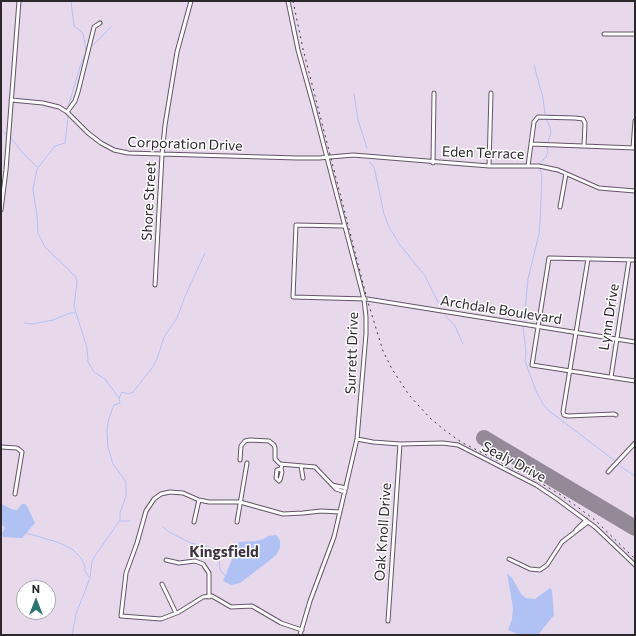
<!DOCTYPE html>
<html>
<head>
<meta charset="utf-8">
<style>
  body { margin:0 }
  #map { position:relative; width:636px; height:636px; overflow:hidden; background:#e8d8ec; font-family:Commissioner,sans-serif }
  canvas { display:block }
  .frame { position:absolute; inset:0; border:2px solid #2c262d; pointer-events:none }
  .north { position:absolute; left:16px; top:580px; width:40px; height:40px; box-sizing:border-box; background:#fff; border:1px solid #aba8ab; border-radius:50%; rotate:0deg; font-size:11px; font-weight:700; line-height:16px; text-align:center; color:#2c262d }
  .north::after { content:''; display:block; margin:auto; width:14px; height:18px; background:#2a7471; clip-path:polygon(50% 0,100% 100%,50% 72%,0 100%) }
</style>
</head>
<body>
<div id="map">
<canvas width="636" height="636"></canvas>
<div class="frame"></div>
<div class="north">N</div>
</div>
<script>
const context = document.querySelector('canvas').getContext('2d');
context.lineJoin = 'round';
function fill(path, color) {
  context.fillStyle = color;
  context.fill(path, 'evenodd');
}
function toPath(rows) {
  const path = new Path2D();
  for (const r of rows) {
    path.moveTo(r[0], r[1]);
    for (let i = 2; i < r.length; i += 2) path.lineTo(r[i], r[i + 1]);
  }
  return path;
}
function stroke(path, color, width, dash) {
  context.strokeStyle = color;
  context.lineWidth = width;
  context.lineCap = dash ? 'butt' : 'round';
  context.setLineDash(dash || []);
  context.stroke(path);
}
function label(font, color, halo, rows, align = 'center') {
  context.font = font + ' Commissioner,sans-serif';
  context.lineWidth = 3;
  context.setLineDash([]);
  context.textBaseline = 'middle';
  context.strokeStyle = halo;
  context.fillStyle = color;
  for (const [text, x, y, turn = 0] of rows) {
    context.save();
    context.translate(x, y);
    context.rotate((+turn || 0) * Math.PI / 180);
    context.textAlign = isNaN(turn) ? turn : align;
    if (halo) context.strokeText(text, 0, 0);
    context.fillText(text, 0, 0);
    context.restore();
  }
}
fill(toPath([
  [1,504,14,510,17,510,22,504,25,504,27,506,35,523,22,538,3,537,2,533,5,528,1,523],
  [276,535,278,537,280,541,280,547,277,554,269,561,240,583,231,585,223,581,239,542,256,541,264,539,268,536],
  [507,573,512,578,521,594,526,598,535,599,550,588,552,590,554,615,538,635,520,635,508,630,512,619,513,608]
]), '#b0c2f4');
stroke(toPath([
  [71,1,74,26,83,33,86,51],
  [92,46,111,27],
  [534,65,543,98,545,114],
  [354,94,358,120,367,148],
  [68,107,80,67,86,52],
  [68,117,65,143,55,146,37,169,33,189,37,216,38,233,45,247,76,277,77,282,74,306,87,348,88,362,94,372,105,379,119,398],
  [546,119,550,127,551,133,548,142],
  [1,130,6,134],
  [10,137,22,152,37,167],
  [370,162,374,167,376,176,384,214,389,227,400,245,425,276,441,308],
  [540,163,546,157,548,151,547,147],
  [445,315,455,326,463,344],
  [524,321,528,279,539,234,540,222,542,176,540,169],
  [24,323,32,324,53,320,70,313,75,313],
  [523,326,526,353,525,361,536,391,543,404,548,410,615,461],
  [618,465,635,476],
  [120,521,130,521],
  [163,527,169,532,191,543,216,549,219,552,220,570,226,577],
  [26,533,57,542,72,549,81,558,85,566,85,571,89,577],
  [72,635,76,614,90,578,92,561,95,556,120,520,120,513,126,496,126,482,113,464,108,447,107,432,108,422,113,407,114,405,120,403,119,398,122,392,128,394,133,392,152,368,157,359,164,337,177,318,186,294,205,253]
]), '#b0c2f4', 1);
stroke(toPath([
  [484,438,635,528]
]), '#948997', 16);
const minor = toPath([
  [288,1,298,50,313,104,364,299,366,317,366,334,357,439,334,537,310,601,300,635],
  [604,34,635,34],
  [11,100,43,103,59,107,67,112,88,133,101,143,114,150,128,153,297,158,319,158,353,155,489,166,539,166,558,170,599,188,635,191],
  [67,112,75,101,78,92,94,27,100,23],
  [531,144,635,148],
  [633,148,635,121],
  [433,163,434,93],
  [489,166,491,93],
  [528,166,534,122,538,117,575,118,583,119,585,123,584,146],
  [560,207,566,174],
  [1,210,6,170,19,1],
  [344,226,296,225,293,297,367,299,635,342],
  [588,259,563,412,564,415,568,416,614,414,616,415],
  [635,260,549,258,532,365,635,381],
  [155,285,162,155,165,125,177,52,191,1],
  [611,377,629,260],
  [357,439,373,442,400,444,443,443,458,445,536,485,557,499,595,527,635,565],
  [1,447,17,448,22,452,15,494],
  [240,460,241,446,245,441,250,440,269,441,274,445,275,448,275,459,280,464,315,467,336,489,345,492],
  [301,466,303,478],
  [281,469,277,470,276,478,279,481,280,480,282,472,281,469,282,464],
  [608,472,635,443],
  [332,485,346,488],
  [194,522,199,500],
  [237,522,247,463],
  [576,530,586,520],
  [509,559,530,569,540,570,547,565,562,542,588,522],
  [166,560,179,563,195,561,203,564,209,573,209,597],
  [162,584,176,613],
  [388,621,400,444],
  [302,630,281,623,252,606,231,607,212,596,203,597,179,612,161,619,121,616,126,573,137,543,146,511,154,499,161,494,170,492,183,493,199,500,209,502,240,502,283,514,303,513,321,511,340,512]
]);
stroke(minor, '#635667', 5);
stroke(minor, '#fff', 3);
stroke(toPath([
  [293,1,303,49,367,299,383,351,392,369,409,395,430,418,443,429,461,442,532,478,561,495,595,520,635,559]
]), '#413a42', 1, [2, 4]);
label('14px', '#2c262d', '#fff', [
  ["Corporation Drive",185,144,2],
  ["Eden Terrace",483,153,2],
  ["Shore Street",149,201,-87],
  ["Archdale Boulevard",501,310,9],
  ["Lynn Drive",609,317,-81],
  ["Surrett Drive",352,353,-88],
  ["Sealy Drive",514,462,28],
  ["Oak Knoll Drive",383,532,-86]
]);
label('bold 15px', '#403443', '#fff', [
  ["Kingsfield",224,552]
]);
</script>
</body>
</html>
